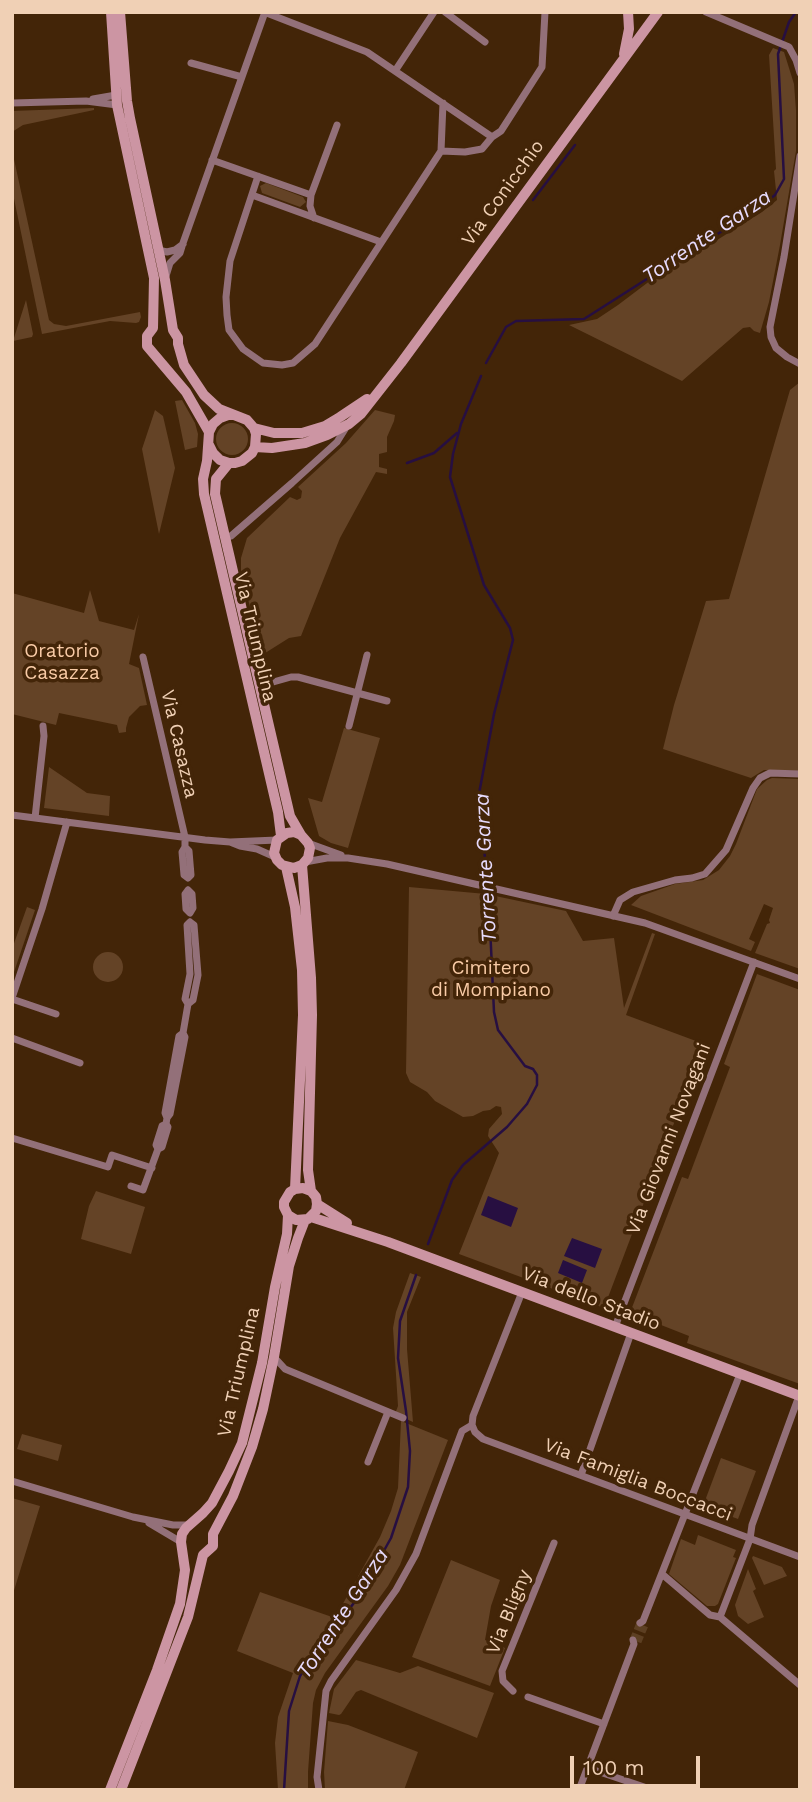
<!DOCTYPE html>
<html>
<head>
<meta charset="utf-8">
<style>
  body { margin:0 }
  #map { position:relative; width:812px; height:1802px; overflow:hidden; background:#432508; font-family:"Work Sans",sans-serif }
  canvas { display:block }
  .frame { position:absolute; inset:0; border:14px solid #f0d0b5; pointer-events:none }
  .scale { position:absolute; left:570px; top:1756px; width:130px; height:32px; box-sizing:border-box; border:4px solid #f0d0b5; border-top:0; padding-left:9px; font-size:21px; line-height:24px; white-space:nowrap; color:#f0d0b5; -webkit-text-stroke:5px #432508; paint-order:stroke }
</style>
</head>
<body>
<div id="map">
<canvas width="812" height="1802"></canvas>
<div class="frame"></div>
<div class="scale">100 m</div>
</div>
<script>
const context = document.querySelector('canvas').getContext('2d');
context.lineJoin = 'round';
function fill(path, color) {
  context.fillStyle = color;
  context.fill(path, 'evenodd');
}
function toPath(rows) {
  const path = new Path2D();
  for (const r of rows) {
    if (r.length === 3) {
      path.moveTo(r[0] + r[2], r[1]);
      path.arc(r[0], r[1], r[2], 0, 2 * Math.PI);
      continue;
    }
    path.moveTo(r[0], r[1]);
    for (let i = 2; i < r.length; i += 2) path.lineTo(r[i], r[i + 1]);
  }
  return path;
}
function stroke(path, color, width, dash) {
  context.strokeStyle = color;
  context.lineWidth = width;
  context.lineCap = dash ? 'butt' : 'round';
  context.setLineDash(dash || []);
  context.stroke(path);
}
function label(font, color, halo, rows, align = 'center') {
  context.font = font + ' "Work Sans",sans-serif';
  context.lineWidth = 7;
  context.setLineDash([]);
  context.textBaseline = 'middle';
  context.strokeStyle = halo;
  context.fillStyle = color;
  for (const [text, x, y, turn = 0] of rows) {
    context.save();
    context.translate(x, y);
    context.rotate((+turn || 0) * Math.PI / 180);
    context.textAlign = isNaN(turn) ? turn : align;
    if (halo) context.strokeText(text, 0, 0);
    context.fillText(text, 0, 0);
    context.restore();
  }
}
fill(toPath([
  [773,48,784,52,794,84,796,110,796,151,780,245,769,302,760,333,754,331,750,327,743,328,682,381,569,325,597,319,618,305,667,268,693,255,762,212,777,200,774,171,776,169,769,55],
  [94,108,94,110,23,125,12,132,12,111],
  [12,150,49,320,54,324,66,326,140,312,141,317,139,322,136,323,110,321,42,334,12,189],
  [266,183,303,197,306,202,300,207,262,193,260,186],
  [26,300,33,334,32,337,13,341],
  [800,382,800,771,764,770,751,778,663,749,674,705,706,601,729,599,790,390],
  [182,400,195,423,198,434,197,447,185,450,175,401],
  [155,410,163,416,175,468,159,534,142,449],
  [375,410,395,415,394,421,387,437,387,452,379,454,379,467,387,469,387,474,376,472,340,538,301,636,289,638,262,655,241,571,241,558,247,538,290,497,297,500,301,498,302,491,298,487,346,443],
  [232,439,16],
  [90,590,99,621,134,630,139,614,129,664,139,668,147,705,140,706,129,717,126,728,126,732,119,733,117,725,59,713,56,725,12,714,12,593,84,613],
  [344,728,380,738,348,848,331,843,319,836,308,798,322,802],
  [49,767,87,793,110,796,109,816,44,808],
  [772,778,800,779,800,969,755,953,767,924,770,923,769,920,773,908,764,904,749,939,755,942,751,951,631,905,641,896,675,884,703,880,719,870,730,856,736,844,757,789,767,780],
  [409,887,486,894,566,911,583,941,614,938,624,1008,652,933,655,934,626,1015,704,1044,604,1308,459,1254,499,1153,488,1136,489,1129,502,1114,501,1107,496,1106,490,1110,483,1111,473,1116,463,1117,435,1101,427,1092,410,1082,406,1073],
  [27,907,35,910,12,978,12,949],
  [108,967,15],
  [757,974,800,990,800,1384,687,1343,689,1336,656,1323,654,1328,628,1318,682,1177,688,1179,730,1067,724,1064],
  [96,1191,145,1207,131,1254,81,1239,89,1206],
  [410,1273,421,1277,407,1312,407,1349,413,1422,395,1414,398,1406,393,1328,396,1312],
  [401,1421,448,1440,400,1565,388,1586,325,1673,316,1690,313,1703,308,1772,308,1790,278,1790,275,1743,278,1717,293,1673,237,1651,260,1592,335,1618,380,1537,391,1511,398,1488],
  [22,1434,62,1445,58,1461,17,1449],
  [721,1458,756,1471,738,1519,703,1506],
  [12,1498,40,1506,12,1597],
  [698,1535,736,1550,733,1557,736,1558,718,1604,715,1606,707,1606,669,1574,681,1539,695,1545],
  [753,1556,782,1567,787,1576,764,1585,752,1558],
  [451,1560,500,1580,491,1606,485,1640,505,1648,490,1686,412,1657],
  [748,1569,756,1589,753,1591,764,1617,748,1624,738,1616,735,1605],
  [356,1660,400,1673,418,1666,494,1693,477,1738,361,1690,356,1692,341,1714,339,1715,329,1713,334,1689],
  [328,1721,348,1725,418,1752,404,1790,325,1790,324,1772]
]), '#644326');
fill(toPath([
  [488,1196,518,1208,511,1227,481,1215],
  [572,1238,602,1249,595,1268,564,1256],
  [563,1260,587,1270,582,1283,558,1273]
]), '#270f41');
stroke(toPath([
  [533,200,575,145],
  [486,363,506,327,516,321,584,319,760,207,775,195,784,179,778,54,789,22,796,12],
  [407,463,434,453,457,433],
  [428,1244,452,1180,463,1165,507,1127,527,1104,537,1085,537,1075,533,1069,525,1066,498,1030,494,1012,488,883,478,799,494,714,513,640,510,628,484,585,450,477,453,454,461,424,481,376],
  [284,1790,289,1711,300,1676,311,1658,357,1599,391,1538,408,1487,410,1451,406,1411,398,1358,400,1321,416,1275]
]), '#270f41', 2.5);
stroke(toPath([
  [633,1640,640,1623],
  [638,1642,645,1625]
]), '#5d3f22', 7, [7, 3.5]);
stroke(toPath([
  [264,12,367,52,492,137],
  [445,12,485,42],
  [706,12,789,47,796,60,800,73],
  [191,63,242,77],
  [395,71,434,12],
  [93,99,116,95],
  [12,103,86,101,117,105],
  [441,151,465,152,482,149,492,137,501,131,542,67,545,12],
  [800,156,784,257,770,327,771,337,776,348,787,357,800,364],
  [212,160,311,195,310,206,314,218],
  [258,176,230,261,226,297,227,315,229,330,243,349,263,363,282,365,293,363,315,344,441,151,443,103],
  [252,195,381,242],
  [311,195,337,125],
  [158,250,167,252,175,250,183,244],
  [166,276,170,263,180,253,183,243,265,12],
  [225,538,231,536,292,483,337,442,347,426],
  [143,657,185,837,185,847,189,851,191,875,188,878,184,875,182,852,185,847],
  [259,686,291,677,298,677,387,701],
  [349,726,367,655],
  [12,815,205,840,230,842,277,840],
  [35,818,44,736,43,726],
  [230,842,240,846,257,849,275,857],
  [308,843,341,855],
  [305,862,327,858,348,858,387,864,645,923,800,979],
  [188,890,192,894,193,908,190,913,186,909,185,894,188,890],
  [613,916,620,900,633,892,675,880,692,878,705,874,726,850,753,788,760,778,770,773,800,774],
  [190,922,194,925,198,975,193,1000,188,1004,185,999,190,974,187,925,190,922],
  [12,998,42,909,67,822],
  [12,999,56,1014],
  [183,1033,185,1037,170,1114,167,1118,165,1113,179,1036,183,1033],
  [183,1033,188,1004],
  [12,1038,80,1063],
  [12,1138,108,1167,112,1155,152,1168],
  [158,1149,156,1145,162,1126,166,1124],
  [131,1186,143,1190,158,1149,162,1147,168,1127,166,1124,167,1118],
  [615,1327,754,962],
  [274,1357,285,1369,403,1418],
  [472,1425,475,1432,483,1439,800,1557],
  [368,1462,388,1412],
  [581,1475,631,1333],
  [12,1481,133,1517,173,1525,188,1525],
  [149,1523,181,1542],
  [662,1574,710,1615,720,1617,800,1685],
  [720,1617,750,1539,752,1525,799,1396],
  [640,1623,643,1621,740,1374],
  [513,1691,503,1681,502,1671,554,1543],
  [528,1697,604,1724],
  [588,1768,653,1790],
  [319,1790,317,1777,326,1691,331,1681,396,1590,416,1554,462,1431,472,1425,473,1416,522,1292],
  [579,1790,634,1644,633,1640]
]), '#937079', 7);
stroke(toPath([
  [111,12,117,105,154,278,153,328,147,336,147,346,186,392,209,432],
  [120,12,127,101,130,118,165,280,173,330,178,338,178,344,184,365,204,395,219,409,247,420,254,428,256,434,255,447,252,453,242,461,235,463,229,463,220,460,213,453,209,445],
  [624,54,629,29,628,12],
  [234,415,228,415,220,418,213,424,209,432,207,461,203,479,204,494,278,812,281,836],
  [254,428,274,433,302,433,325,426,340,417,367,399],
  [255,447,272,448,305,443,327,435,349,424,361,414,401,363,658,12],
  [229,463,216,479,215,494,290,816,301,835,308,843,310,848,308,858,302,865,294,868,282,865,277,860,274,853,277,840,287,833,294,832,301,835],
  [286,867,295,907,302,970,303,1015,295,1189],
  [317,1204,347,1223],
  [288,1215,296,1220,308,1219,316,1211,317,1204,316,1197,311,1191,308,1170,312,1015,311,978,302,865],
  [311,1217,388,1242,800,1396],
  [110,1790,157,1670,180,1604,185,1570,181,1542,182,1534,186,1528,203,1513,212,1503,229,1471,242,1443,262,1363,275,1287,287,1234,288,1215,284,1207,284,1202,290,1192,295,1189,303,1188,311,1191],
  [121,1790,188,1617,203,1555,213,1546,213,1534,233,1496,252,1447,263,1409,274,1357,289,1266,298,1238,305,1220]
]), '#cc95a3', 10);
label('19px', '#f0d0b5', '#432508', [
  ["Via Conicchio",503,193,-54],
  ["Via Triumplina",255,637,77],
  ["Via Casazza",179,744,77],
  ["Via Giovanni Novagani",669,1139,-69],
  ["Via dello Stadio",591,1299,21],
  ["Via Triumplina",239,1372,-77],
  ["Via Famiglia Boccacci",638,1480,21],
  ["Via Bligny",509,1612,-68]
]);
label('19px', '#f9cba6', '#432508', [
  ["Oratorio",62,651],
  ["Casazza",62,673],
  ["Cimitero",491,968],
  ["di Mompiano",491,990]
]);
label('italic 21px', '#e7dbfd', '#432508', [
  ["Torrente Garza",707,237,-34],
  ["Torrente Garza",486,868,-93],
  ["Torrente Garza",343,1614,-57]
]);
</script>
</body>
</html>
